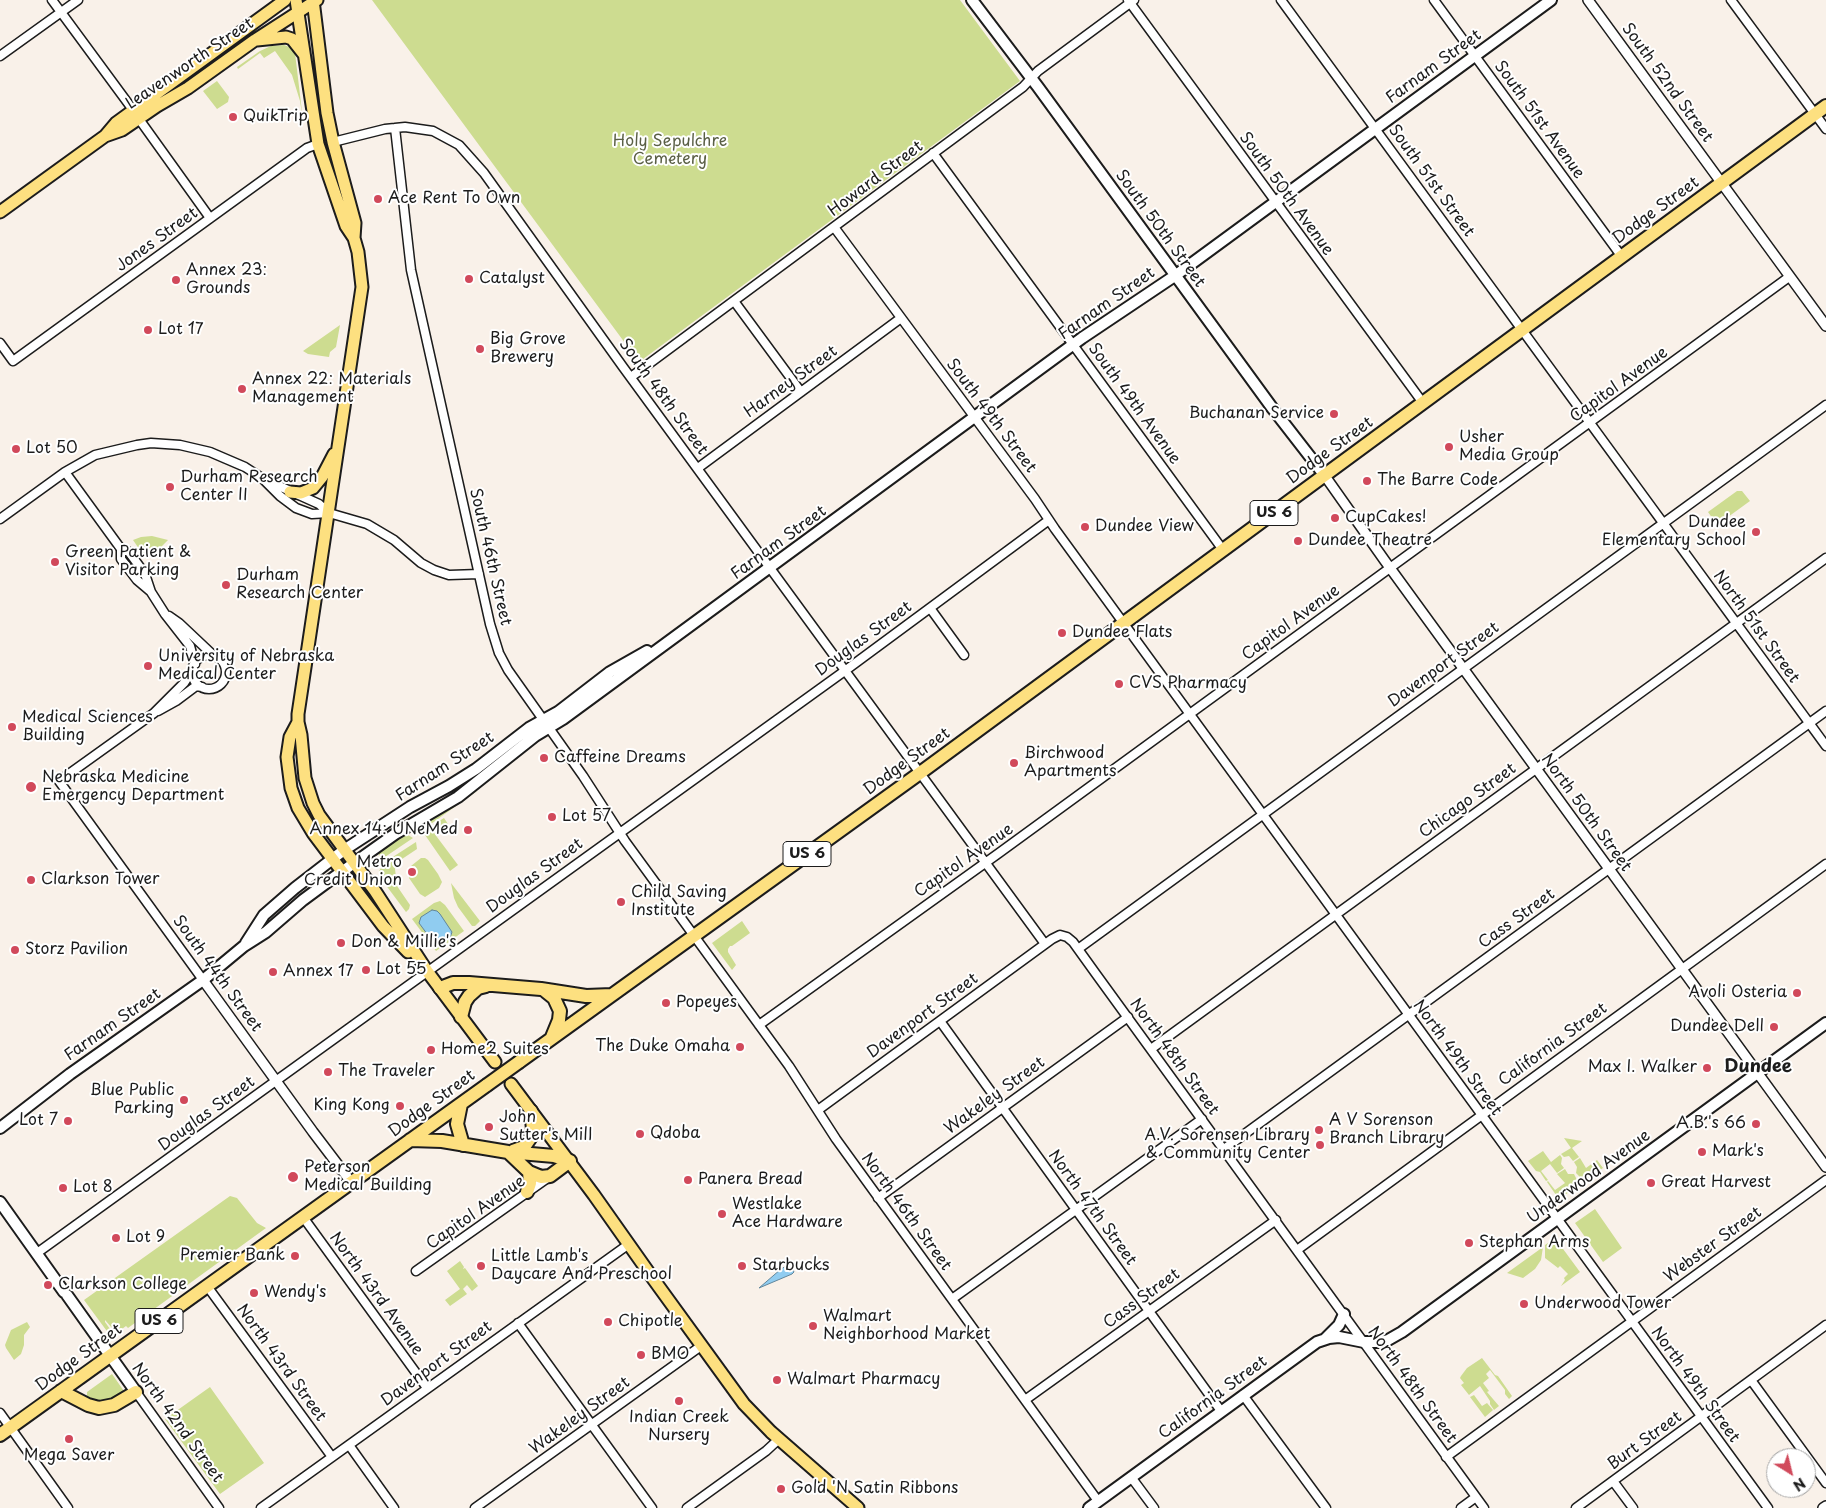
<!DOCTYPE html>
<html>
<head>
<meta charset="utf-8">
<style>
  body { margin:0 }
  #map { position:relative; width:1826px; height:1508px; overflow:hidden; background:#f9f1e9; font-family:"Playpen Sans",sans-serif }
  canvas { display:block }
  .north { position:absolute; left:1766px; top:1448px; width:50px; height:50px; box-sizing:border-box; background:#fff; border:1px solid #a4a4a4; border-radius:50%; rotate:144deg; font-size:14px; font-weight:700; line-height:20px; text-align:center; color:#1c1c1c }
  .north::after { content:''; display:block; margin:auto; width:18px; height:22px; background:#d1495b; clip-path:polygon(50% 0,100% 100%,50% 72%,0 100%) }
</style>
</head>
<body>
<div id="map">
<canvas width="1826" height="1508"></canvas>
<div class="north">N</div>
</div>
<script>
const context = document.querySelector('canvas').getContext('2d');
context.lineJoin = 'round';
function fill(path, color) {
  context.fillStyle = color;
  context.fill(path, 'evenodd');
}
function toPath(rows) {
  const path = new Path2D();
  for (const r of rows) {
    if (r.length === 3) {
      path.moveTo(r[0] + r[2], r[1]);
      path.arc(r[0], r[1], r[2], 0, 2 * Math.PI);
      continue;
    }
    path.moveTo(r[0], r[1]);
    for (let i = 2; i < r.length; i += 2) path.lineTo(r[i], r[i + 1]);
  }
  return path;
}
function stroke(path, color, width, dash) {
  context.strokeStyle = color;
  context.lineWidth = width;
  context.lineCap = dash ? 'butt' : 'round';
  context.setLineDash(dash || []);
  context.stroke(path);
}
function label(font, color, halo, rows, align = 'center') {
  context.font = font + ' "Playpen Sans",sans-serif';
  context.lineWidth = 4;
  context.setLineDash([]);
  context.textBaseline = 'middle';
  context.strokeStyle = halo;
  context.fillStyle = color;
  for (const [text, x, y, turn = 0] of rows) {
    context.save();
    context.translate(x, y);
    context.rotate((+turn || 0) * Math.PI / 180);
    context.textAlign = isNaN(turn) ? turn : align;
    if (halo) context.strokeText(text, 0, 0);
    context.fillText(text, 0, 0);
    context.restore();
  }
}
fill(toPath([
  [372,0,960,0,1020,81,639,362],
  [284,45,292,48,295,53,303,120,300,101,292,75,275,51,264,58,260,53,238,69,237,67,260,51,271,46],
  [217,81,229,97,228,102,217,109,203,91],
  [340,325,336,347,330,352,329,357,308,354,303,351],
  [1737,491,1742,491,1750,501,1717,525,1708,512],
  [152,536,168,540,154,554,146,559,133,540,141,537],
  [475,789,477,791,428,826,424,832,421,833,420,829,423,824,449,808],
  [444,818,448,824,434,833,458,865,450,871,425,835,428,828],
  [408,835,413,838,382,859,378,853,403,836],
  [416,842,417,849,399,861,395,869,397,886,410,905,409,909,406,912,382,880,379,871,385,862],
  [421,858,425,858,428,860,438,874,442,882,439,888,425,897,420,894,409,878,409,875,414,876,415,869,417,869,415,866,411,866],
  [451,883,480,921,475,926,472,926,458,907,454,898],
  [440,901,445,905,464,931,436,951,412,919,434,903],
  [742,921,750,933,732,946,730,946,728,949,728,952,736,965,732,970,712,943],
  [1564,1138,1582,1141,1572,1148,1579,1157,1573,1161,1569,1156,1564,1157,1561,1154,1571,1148],
  [1543,1151,1551,1162,1560,1155,1562,1158,1561,1164,1564,1168,1557,1173,1550,1164,1541,1171,1548,1180,1546,1181,1540,1172,1536,1171,1528,1161],
  [1580,1158,1586,1168,1597,1160,1603,1168,1587,1179,1582,1179,1576,1173,1577,1167,1574,1162],
  [1565,1169,1568,1174,1574,1174,1578,1182,1576,1187,1562,1197,1556,1195,1547,1182,1548,1181,1555,1190,1565,1183,1557,1174],
  [230,1196,237,1198,257,1223,266,1228,128,1328,126,1326,122,1329,124,1331,117,1336,116,1329,112,1328,105,1320,105,1322,110,1329,109,1334,84,1300],
  [1595,1209,1622,1248,1603,1262,1575,1223],
  [1555,1238,1580,1272,1561,1286,1565,1280,1564,1278,1568,1274,1560,1266,1558,1268,1545,1258,1545,1245],
  [1543,1247,1541,1260,1535,1269,1523,1278,1507,1273],
  [460,1261,464,1267,463,1269,465,1268,478,1286,472,1291,467,1285,463,1289,467,1294,450,1306,445,1300,460,1289,447,1271],
  [27,1322,30,1327,24,1335,24,1345,21,1354,14,1360,6,1348,5,1345,11,1330],
  [1482,1358,1495,1375,1498,1376,1512,1396,1509,1399,1505,1394,1505,1390,1490,1370,1486,1374,1489,1378,1483,1383,1489,1391,1487,1392,1499,1406,1494,1410,1490,1404,1490,1401,1480,1386,1469,1395,1461,1385,1464,1383,1460,1378,1461,1376,1467,1368],
  [112,1374,126,1394,124,1397,99,1403,85,1398,87,1395,87,1392],
  [210,1387,264,1463,220,1494,165,1419],
  [1474,1395,1482,1406,1487,1403,1493,1410,1485,1417,1470,1397]
]), '#cddc90');
const water = toPath([
  [432,910,437,911,440,914,452,932,450,938,439,944,433,942,419,923,421,917,432,910],
  [788,1265,793,1270,794,1272,792,1274,759,1288,781,1269,788,1265]
]);
fill(water, '#90ccf0');
stroke(water, '#62869b', 1);
const minor = toPath([
  [52,0,133,110],
  [1128,0,1423,403],
  [1281,0,1826,746],
  [1434,0,1622,257],
  [1731,0,1826,129],
  [0,56,78,0],
  [139,119,210,218],
  [395,128,411,270,490,624,499,653,508,670,583,776,625,841,789,1066,836,1139,1098,1501],
  [333,142,385,129,405,127,433,131,459,145,484,173,623,367,1045,944],
  [933,153,1223,550],
  [834,227,1035,499,1055,529,1768,1508],
  [734,301,801,392],
  [0,343,13,361,307,148,318,144],
  [631,377,1023,87,1038,71,1134,0],
  [698,468,901,318],
  [65,472,121,549,129,552,145,574,151,592,165,614,190,646,195,664],
  [268,481,319,504,329,513],
  [0,519,65,472,95,455,137,445,151,443,180,445,210,452,245,467,262,478,280,496,296,508,312,514,329,513,367,524,394,540,421,563,434,570,449,575,479,574],
  [121,549,121,559,137,580,150,591],
  [930,608,964,655],
  [169,616,179,623,214,656],
  [209,672,17],
  [193,669,184,683,154,713,59,781,203,980],
  [158,711,176,701,196,686,202,687],
  [1078,949,1826,405],
  [940,1021,1221,1411],
  [759,1025,999,853,1789,277],
  [1151,1049,1826,558],
  [818,1110,1052,939,1060,935,1067,937,1073,942,1096,974,1484,1508],
  [1224,1149,1826,711],
  [878,1198,1128,1017],
  [303,1217,427,1388],
  [1297,1250,1826,864],
  [37,1253,846,670,1049,520],
  [416,1271,549,1177],
  [207,1286,332,1457],
  [952,1299,1202,1119],
  [518,1323,652,1508],
  [1751,1380,1826,1483],
  [136,1392,219,1508],
  [1243,1395,1326,1508],
  [1025,1400,1276,1220],
  [0,1413,68,1508],
  [349,1445,394,1508],
  [1446,1457,1826,1180],
  [1131,1477,1154,1508],
  [1613,1481,1633,1508],
  [261,1508,629,1244],
  [475,1508,701,1346],
  [687,1508,766,1451,779,1439],
  [1461,1508,1476,1497],
  [1576,1508,1826,1325]
]);
const tertiary = toPath([
  [1588,0,1826,326],
  [1325,476,1385,561,1826,1167],
  [203,980,313,1132,351,1182],
  [1823,1508,1826,1506]
]);
const secondary = toPath([
  [972,0,1038,87,1273,409,1325,476],
  [246,943,264,915,295,888,344,850,410,807,449,786,476,769,529,728,558,712,610,672,647,651],
  [0,1128,70,1074,203,980,244,946,266,932,303,900,326,883,395,834,458,797,535,736,563,719,1082,338,1176,275,1551,0],
  [0,1202,64,1292],
  [67,1295,136,1392],
  [1325,1339,1339,1325,1344,1314],
  [1089,1508,1317,1342,1329,1338,1339,1337,1364,1342,1380,1342,1388,1340,1402,1332,1826,1023]
]);
const primary = toPath([
  [296,0,318,144,346,226,354,238,358,252,362,287,298,714,298,722,301,735,305,778,313,803,319,815,375,891,427,971,495,1062],
  [313,0,327,113,333,142,355,223,354,238],
  [257,40,286,37,292,39,303,53],
  [105,136,122,130,157,106,188,88,255,40,317,0],
  [0,212,105,136,116,123,285,0],
  [290,492,301,493,313,488,322,477,334,454],
  [298,722,290,737,287,757,291,788,298,808,313,833,383,926,408,952],
  [511,1084,594,1195,654,1280,744,1404,771,1432,858,1508]
]);
const trunk = toPath([
  [440,988,453,983,469,983,541,989,586,996,612,995],
  [544,990,554,998,560,1011,559,1020,552,1037],
  [461,1017,465,1002,469,996,478,988,486,986],
  [519,1062,920,773,1826,106],
  [461,1104,457,1124,463,1145],
  [410,1140,442,1141,508,1152,554,1156,570,1161,550,1176,541,1177,529,1172,508,1152],
  [513,1151,524,1147,531,1137,533,1129,531,1111],
  [527,1192,530,1183,529,1172],
  [61,1391,88,1405,99,1408,114,1405,136,1392],
  [0,1435,487,1085]
]);
stroke(minor, '#1c1c1c', 11);
stroke(tertiary, '#1c1c1c', 12);
stroke(secondary, '#1c1c1c', 14);
stroke(primary, '#1c1c1c', 15);
stroke(trunk, '#1c1c1c', 16);
stroke(minor, '#fff', 8);
stroke(tertiary, '#fff', 9);
stroke(secondary, '#fff', 10);
stroke(primary, '#fde080', 11);
stroke(trunk, '#fde080', 12);
const trunkBridge = toPath([
  [487,1085,519,1062]
]);
stroke(trunkBridge, '#1c1c1c', 16, []);
stroke(trunkBridge, '#fde080', 12);
for (const [x, y, r, color] of [
  [233,117,5,"#d1495b"],
  [378,199,5,"#d1495b"],
  [469,279,5,"#d1495b"],
  [176,280,5,"#d1495b"],
  [148,330,5,"#d1495b"],
  [480,349,5,"#d1495b"],
  [242,389,5,"#d1495b"],
  [1334,414,5,"#d1495b"],
  [1449,447,5,"#d1495b"],
  [16,449,5,"#d1495b"],
  [1367,481,5,"#d1495b"],
  [170,487,5,"#d1495b"],
  [1335,518,5,"#d1495b"],
  [1085,527,5,"#d1495b"],
  [1756,532,5,"#d1495b"],
  [1298,541,5,"#d1495b"],
  [55,562,5,"#d1495b"],
  [226,585,5,"#d1495b"],
  [1062,633,5,"#d1495b"],
  [148,666,5,"#d1495b"],
  [1119,684,5,"#d1495b"],
  [12,727,5,"#d1495b"],
  [544,758,5,"#d1495b"],
  [1014,763,5,"#d1495b"],
  [31,787,6,"#d1495b"],
  [552,817,5,"#d1495b"],
  [468,830,5,"#d1495b"],
  [412,872,5,"#d1495b"],
  [31,880,5,"#d1495b"],
  [621,902,5,"#d1495b"],
  [341,943,5,"#d1495b"],
  [15,950,5,"#d1495b"],
  [366,970,5,"#d1495b"],
  [273,972,5,"#d1495b"],
  [1797,993,5,"#d1495b"],
  [666,1003,5,"#d1495b"],
  [1774,1027,5,"#d1495b"],
  [740,1047,5,"#d1495b"],
  [431,1050,5,"#d1495b"],
  [1707,1068,5,"#d1495b"],
  [328,1072,5,"#d1495b"],
  [184,1100,5,"#d1495b"],
  [400,1106,5,"#d1495b"],
  [68,1121,5,"#d1495b"],
  [1756,1124,5,"#d1495b"],
  [489,1127,5,"#d1495b"],
  [1319,1130,5,"#d1495b"],
  [640,1134,5,"#d1495b"],
  [1320,1145,5,"#d1495b"],
  [1702,1152,5,"#d1495b"],
  [293,1177,6,"#d1495b"],
  [688,1180,5,"#d1495b"],
  [1651,1183,5,"#d1495b"],
  [63,1188,5,"#d1495b"],
  [722,1214,5,"#d1495b"],
  [116,1238,5,"#d1495b"],
  [1469,1243,5,"#d1495b"],
  [295,1256,5,"#d1495b"],
  [481,1266,5,"#d1495b"],
  [742,1266,5,"#d1495b"],
  [48,1285,5,"#d1495b"],
  [254,1293,5,"#d1495b"],
  [1524,1304,5,"#d1495b"],
  [608,1322,5,"#d1495b"],
  [813,1326,5,"#d1495b"],
  [641,1355,5,"#d1495b"],
  [777,1380,5,"#d1495b"],
  [679,1401,5,"#d1495b"],
  [69,1439,5,"#d1495b"],
  [781,1489,5,"#d1495b"]
]) {
  const dot = new Path2D();
  dot.arc(x, y, r, 0, 2 * Math.PI);
  context.fillStyle = color;
  context.fill(dot);
  stroke(dot, '#fff', 2);
}
for (const [x, y, w] of [
  [1274,513,48],
  [807,854,48],
  [159,1321,48]
]) {
  const box = new Path2D();
  box.roundRect(x - w / 2, y - 12.5, w, 25, 4);
  context.fillStyle = '#fff';
  context.fill(box);
  stroke(box, '#1c1c1c', 1);
}
label('bold 15px', '#1c1c1c', null, [
  ["US 6",1274,513],
  ["US 6",807,854],
  ["US 6",159,1321]
]);
label('16px', '#1c1c1c', '#fff', [
  ["Leavenworth Street",190,64,-34],
  ["Farnam Street",1434,67,-36],
  ["South 52nd Street",1667,83,54],
  ["South 51st Avenue",1539,120,54],
  ["Howard Street",876,179,-37],
  ["South 51st Street",1431,181,54],
  ["South 50th Avenue",1286,194,54],
  ["Dodge Street",1656,211,-36],
  ["South 50th Street",1160,229,54],
  ["Jones Street",157,240,-36],
  ["Farnam Street",1107,304,-35],
  ["Harney Street",791,382,-36],
  ["Capitol Avenue",1619,385,-36],
  ["South 48th Street",663,397,54],
  ["South 49th Avenue",1134,404,54],
  ["South 49th Street",991,416,53],
  ["Dodge Street",1330,451,-36],
  ["Farnam Street",779,543,-36],
  ["South 46th Street",490,557,77],
  ["Capitol Avenue",1291,623,-36],
  ["North 51st Street",1756,627,54],
  ["Douglas Street",864,639,-36],
  ["Davenport Street",1444,665,-36],
  ["Dodge Street",907,762,-36],
  ["Farnam Street",445,767,-33],
  ["Chicago Street",1468,801,-36],
  ["North 50th Street",1586,813,54],
  ["Capitol Avenue",964,861,-35],
  ["Douglas Street",535,876,-36],
  ["Cass Street",1517,919,-36],
  ["South 44th Street",217,974,54],
  ["Davenport Street",923,1016,-36],
  ["Farnam Street",113,1025,-35],
  ["California Street",1553,1045,-36],
  ["North 48th Street",1174,1057,54],
  ["North 49th Street",1457,1058,54],
  ["Wakeley Street",995,1096,-36],
  ["Dodge Street",432,1104,-36],
  ["Douglas Street",207,1114,-36],
  ["Underwood Avenue",1589,1177,-36],
  ["North 47th Street",1092,1208,54],
  ["North 46th Street",906,1212,54],
  ["Capitol Avenue",476,1213,-35],
  ["Webster Street",1713,1245,-36],
  ["North 43rd Avenue",376,1294,54],
  ["Cass Street",1142,1299,-36],
  ["Dodge Street",79,1358,-36],
  ["North 43rd Street",281,1363,54],
  ["Davenport Street",437,1364,-36],
  ["North 48th Street",1412,1385,54],
  ["North 49th Street",1695,1385,54],
  ["California Street",1213,1398,-36],
  ["Wakeley Street",580,1416,-36],
  ["North 42nd Street",177,1423,54],
  ["Burt Street",1645,1441,-36]
]);
label('16px', '#1c1c1c', '#fff', [
  ["QuikTrip",243,117],
  ["Ace Rent To Own",388,199],
  ["Annex 23:",186,271],
  ["Grounds",186,289],
  ["Catalyst",479,279],
  ["Lot 17",158,330],
  ["Big Grove",490,340],
  ["Brewery",490,358],
  ["Annex 22: Materials",252,380],
  ["Management",252,398],
  ["Buchanan Service",1324,414,"right"],
  ["Usher",1459,438],
  ["Media Group",1459,456],
  ["Lot 50",26,449],
  ["Durham Research",180,478],
  ["Center II",180,496],
  ["The Barre Code",1377,481],
  ["CupCakes!",1345,518],
  ["Dundee",1746,523,"right"],
  ["Elementary School",1746,541,"right"],
  ["Dundee View",1095,527],
  ["Dundee Theatre",1308,541],
  ["Green Patient &",65,553],
  ["Visitor Parking",65,571],
  ["Durham",236,576],
  ["Research Center",236,594],
  ["Dundee Flats",1072,633],
  ["University of Nebraska",158,657],
  ["Medical Center",158,675],
  ["CVS Pharmacy",1129,684],
  ["Medical Sciences",22,718],
  ["Building",22,736],
  ["Birchwood",1024,754],
  ["Apartments",1024,772],
  ["Caffeine Dreams",554,758],
  ["Nebraska Medicine",42,778],
  ["Emergency Department",42,796],
  ["Lot 57",562,817],
  ["Annex 14: UNeMed",458,830,"right"],
  ["Metro",402,863,"right"],
  ["Credit Union",402,881,"right"],
  ["Clarkson Tower",41,880],
  ["Child Saving",631,893],
  ["Institute",631,911],
  ["Don & Millie's",351,943],
  ["Storz Pavilion",25,950],
  ["Lot 55",376,970],
  ["Annex 17",283,972],
  ["Avoli Osteria",1787,993,"right"],
  ["Popeyes",676,1003],
  ["Dundee Dell",1764,1027,"right"],
  ["The Duke Omaha",730,1047,"right"],
  ["Home2 Suites",441,1050],
  ["Max I. Walker",1697,1068,"right"],
  ["The Traveler",338,1072],
  ["Blue Public",174,1091,"right"],
  ["Parking",174,1109,"right"],
  ["King Kong",390,1106,"right"],
  ["John",499,1118],
  ["Sutter's Mill",499,1136],
  ["Lot 7",58,1121,"right"],
  ["A V Sorenson",1329,1121],
  ["Branch Library",1329,1139],
  ["A.B.'s 66",1746,1124,"right"],
  ["Qdoba",650,1134],
  ["A.V. Sorensen Library",1310,1136,"right"],
  ["& Community Center",1310,1154,"right"],
  ["Mark's",1712,1152],
  ["Peterson",304,1168],
  ["Medical Building",304,1186],
  ["Panera Bread",698,1180],
  ["Great Harvest",1661,1183],
  ["Lot 8",73,1188],
  ["Westlake",732,1205],
  ["Ace Hardware",732,1223],
  ["Lot 9",126,1238],
  ["Stephan Arms",1479,1243],
  ["Premier Bank",285,1256,"right"],
  ["Little Lamb's",491,1257],
  ["Daycare And Preschool",491,1275],
  ["Starbucks",752,1266],
  ["Clarkson College",58,1285],
  ["Wendy's",264,1293],
  ["Underwood Tower",1534,1304],
  ["Walmart",823,1317],
  ["Neighborhood Market",823,1335],
  ["Chipotle",618,1322],
  ["BMO",651,1355],
  ["Walmart Pharmacy",787,1380],
  ["Indian Creek",679,1418,"center"],
  ["Nursery",679,1436,"center"],
  ["Mega Saver",69,1456,"center"],
  ["Gold 'N Satin Ribbons",791,1489]
], 'left');
label('16px', '#5a5f45', '#fff', [
  ["Holy Sepulchre",670,142],
  ["Cemetery",670,160]
]);
label('bold 18px', '#1c1c1c', '#fff', [
  ["Dundee",1758,1067]
]);
</script>
</body>
</html>
